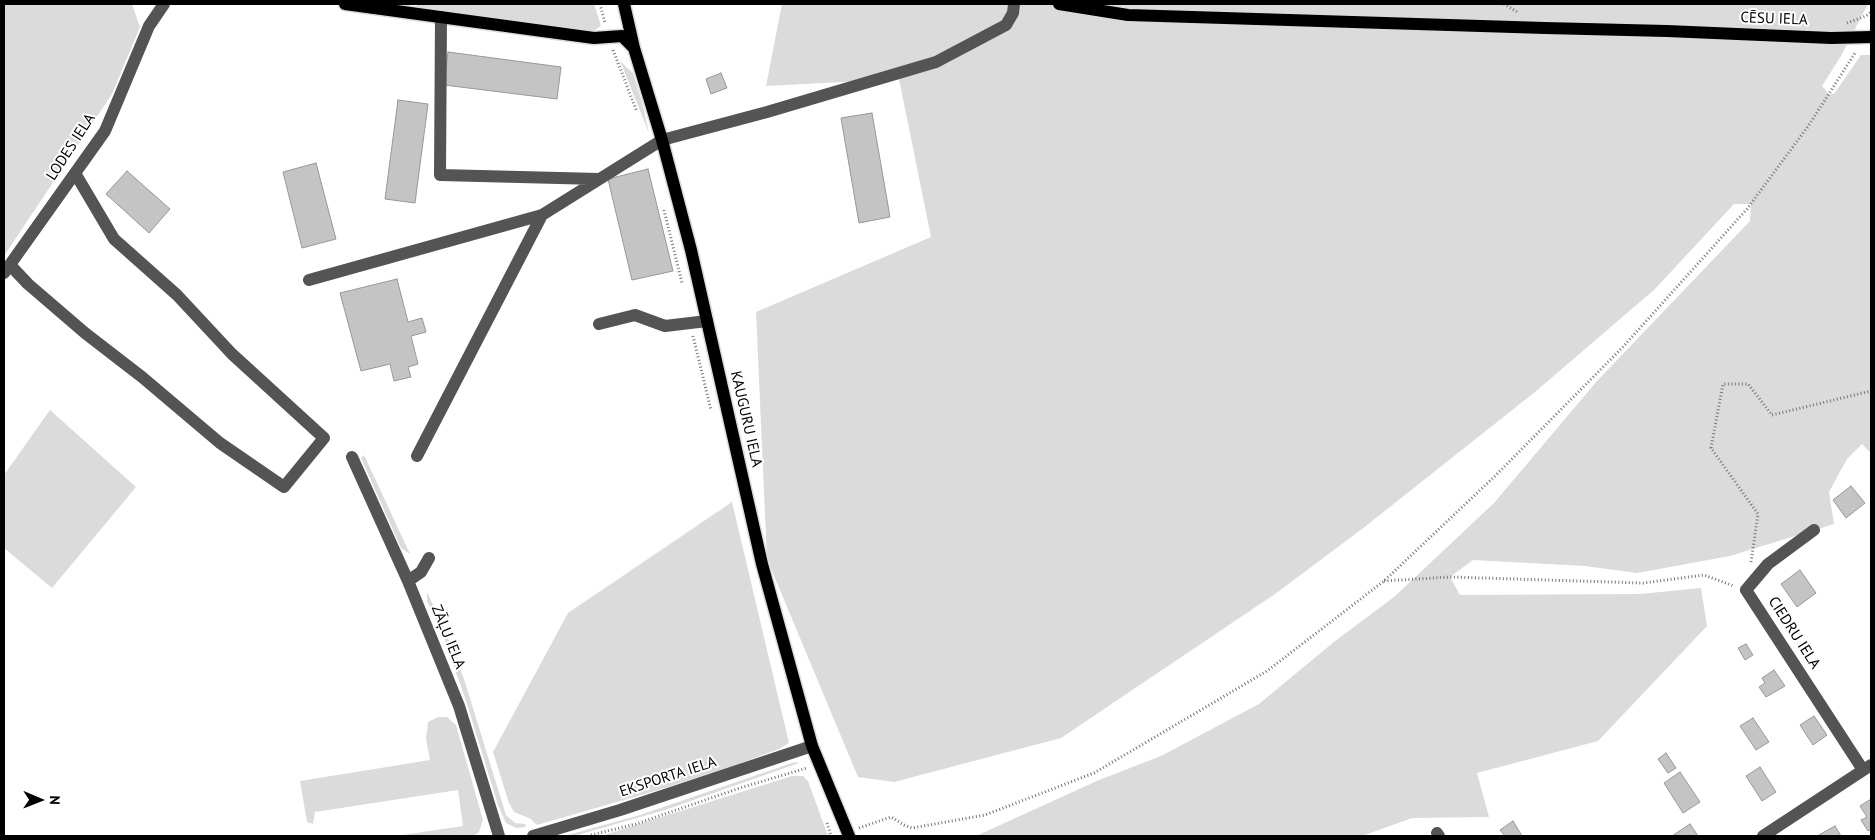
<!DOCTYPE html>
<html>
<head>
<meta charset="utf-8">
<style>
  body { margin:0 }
  #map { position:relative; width:1875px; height:840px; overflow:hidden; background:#fff; font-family:"PT Sans",sans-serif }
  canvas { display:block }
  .frame { position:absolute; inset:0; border:5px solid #000; pointer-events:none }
  .north { position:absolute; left:15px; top:775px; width:50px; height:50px; -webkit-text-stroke:4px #fff; paint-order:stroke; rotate:91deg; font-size:14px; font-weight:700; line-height:20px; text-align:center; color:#000 }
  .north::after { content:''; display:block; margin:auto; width:18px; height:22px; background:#000; clip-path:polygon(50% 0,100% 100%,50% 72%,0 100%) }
</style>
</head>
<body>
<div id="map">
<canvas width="1875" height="840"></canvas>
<div class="frame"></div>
<div class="north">N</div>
</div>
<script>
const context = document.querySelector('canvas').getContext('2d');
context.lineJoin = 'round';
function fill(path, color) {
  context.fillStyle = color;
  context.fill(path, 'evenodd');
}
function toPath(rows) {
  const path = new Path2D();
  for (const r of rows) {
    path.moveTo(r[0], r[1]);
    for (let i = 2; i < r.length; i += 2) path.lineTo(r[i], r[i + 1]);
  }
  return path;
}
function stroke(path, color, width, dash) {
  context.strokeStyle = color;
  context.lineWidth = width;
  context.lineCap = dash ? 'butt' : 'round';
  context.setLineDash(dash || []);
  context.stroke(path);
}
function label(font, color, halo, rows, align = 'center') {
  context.font = font + ' "PT Sans",sans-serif';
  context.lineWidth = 4;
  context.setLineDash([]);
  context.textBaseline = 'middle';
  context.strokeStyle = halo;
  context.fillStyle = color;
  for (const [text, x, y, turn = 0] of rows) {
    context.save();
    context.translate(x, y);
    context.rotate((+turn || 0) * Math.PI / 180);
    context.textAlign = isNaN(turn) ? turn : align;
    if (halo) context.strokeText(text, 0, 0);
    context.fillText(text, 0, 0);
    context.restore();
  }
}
fill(toPath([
  [4,4,132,4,140,27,112,94,4,256],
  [417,4,594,4,601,26,593,31,577,31,416,8],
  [782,4,1868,4,1841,56,1822,86,1829,94,1834,94,1861,55,1871,55,1871,453,1862,444,1847,459,1829,492,1834,524,1730,556,1637,573,1585,566,1473,560,1450,577,1460,595,1640,594,1701,588,1707,626,1598,741,1477,773,1489,817,1412,818,1362,836,976,836,1099,780,1161,756,1259,704,1335,641,1394,597,1494,503,1597,381,1750,221,1751,204,1734,204,1655,289,1535,392,1362,529,1275,594,1061,738,894,782,858,777,767,559,756,312,931,237,899,79,766,86],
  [620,61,633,73,642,102,649,133],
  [50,410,136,487,52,588,4,548,4,475],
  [364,455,410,554,401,548,361,458],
  [732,502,789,743,779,749,733,766,655,791,537,825,531,819,514,812,509,803,493,752,568,613],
  [427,592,443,626,464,679,506,815,515,823,525,824,526,827,516,828,506,823,498,805,467,704,443,635,427,601],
  [438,717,447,717,456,725,483,820,479,832,473,836,396,836,463,826,458,790,315,812,313,824,307,822,300,781,430,760,426,739,428,722],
  [795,762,799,763,668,809,574,836,564,836,640,815],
  [792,776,803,776,808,781,828,836,601,836]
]), '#dbdbdb');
const building = toPath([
  [448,52,561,67,557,99,444,85,448,52],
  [721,73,727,88,711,94,706,79,721,73],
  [398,100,428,104,415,203,385,199,398,100],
  [872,113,890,217,859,223,841,118,872,113],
  [316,163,336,239,302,248,283,172,316,163],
  [648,169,673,271,632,280,608,179,648,169],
  [127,171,170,209,149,233,106,194,127,171],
  [397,279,408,322,422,318,426,332,411,336,418,364,408,367,411,377,394,381,390,364,361,371,340,293,397,279],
  [1851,486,1865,503,1846,518,1833,500,1851,486],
  [1800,570,1816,593,1797,607,1781,584,1800,570],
  [1746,644,1753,655,1745,660,1738,648,1746,644],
  [1774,670,1785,686,1766,697,1759,687,1765,683,1762,678,1774,670],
  [1814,716,1827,735,1813,745,1800,725,1814,716],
  [1753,718,1769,742,1756,750,1740,726,1753,718],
  [1666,753,1676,768,1668,773,1658,759,1666,753],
  [1760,767,1776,792,1762,801,1746,776,1760,767],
  [1680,772,1700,802,1683,813,1664,783,1680,772],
  [1871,799,1871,829,1868,831,1861,820,1867,817,1860,806,1871,799],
  [1513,821,1522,836,1505,836,1500,830,1513,821],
  [1690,824,1698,836,1672,836,1690,824],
  [1835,826,1841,836,1817,836,1835,826]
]);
fill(building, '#c4c4c4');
stroke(building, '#989898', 1);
const major = toPath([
  [345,4,594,38,622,36,634,48],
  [624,4,634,48,662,140,691,250,762,564,812,746,849,836],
  [1059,4,1128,15,1545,28,1667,31,1831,38,1871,37]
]);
stroke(major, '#dbdbdb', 15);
stroke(toPath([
  [600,4,605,23],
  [1504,4,1519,13],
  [1847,23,1866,16,1871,12],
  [613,50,637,112],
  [664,210,682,283],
  [693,336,711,410],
  [1751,562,1758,514,1711,448,1723,384,1748,384,1772,415,1871,391],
  [1384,581,1450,577,1643,583,1704,575,1734,586],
  [827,823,831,836],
  [859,828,891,817,904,825,912,828,985,815,1094,773,1267,671,1384,581,1495,476,1622,348,1747,209,1809,125,1855,53],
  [591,835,636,824,740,788,807,768]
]), '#767676', 3, [1, 2.5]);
stroke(toPath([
  [441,17,440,175,599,179],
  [10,265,28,284,85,333,142,377,220,443,284,487,324,438,232,354,177,295,114,239,75,173],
  [4,273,105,131,149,26,164,4],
  [309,280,542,215],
  [599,324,635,315,665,326,707,321],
  [417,456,542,215,662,140,767,112,936,62,1006,25,1013,13,1014,4],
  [352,457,408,581,459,706,499,836],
  [1814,530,1768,564,1746,590,1863,770],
  [408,581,421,572,429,558],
  [1437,833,1439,836],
  [533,836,620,810,812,746],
  [1763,836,1871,765]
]), '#545454', 12);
stroke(major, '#000', 12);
label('15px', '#000', '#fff', [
  ["CĒSU IELA",1774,19,2],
  ["LODES IELA",71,147,-57],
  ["KAUGURU IELA",746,419,77],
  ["CIEDRU IELA",1794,633,57],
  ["ZĀĻU IELA",448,637,68],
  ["EKSPORTA IELA",668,777,-18]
]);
</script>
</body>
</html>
